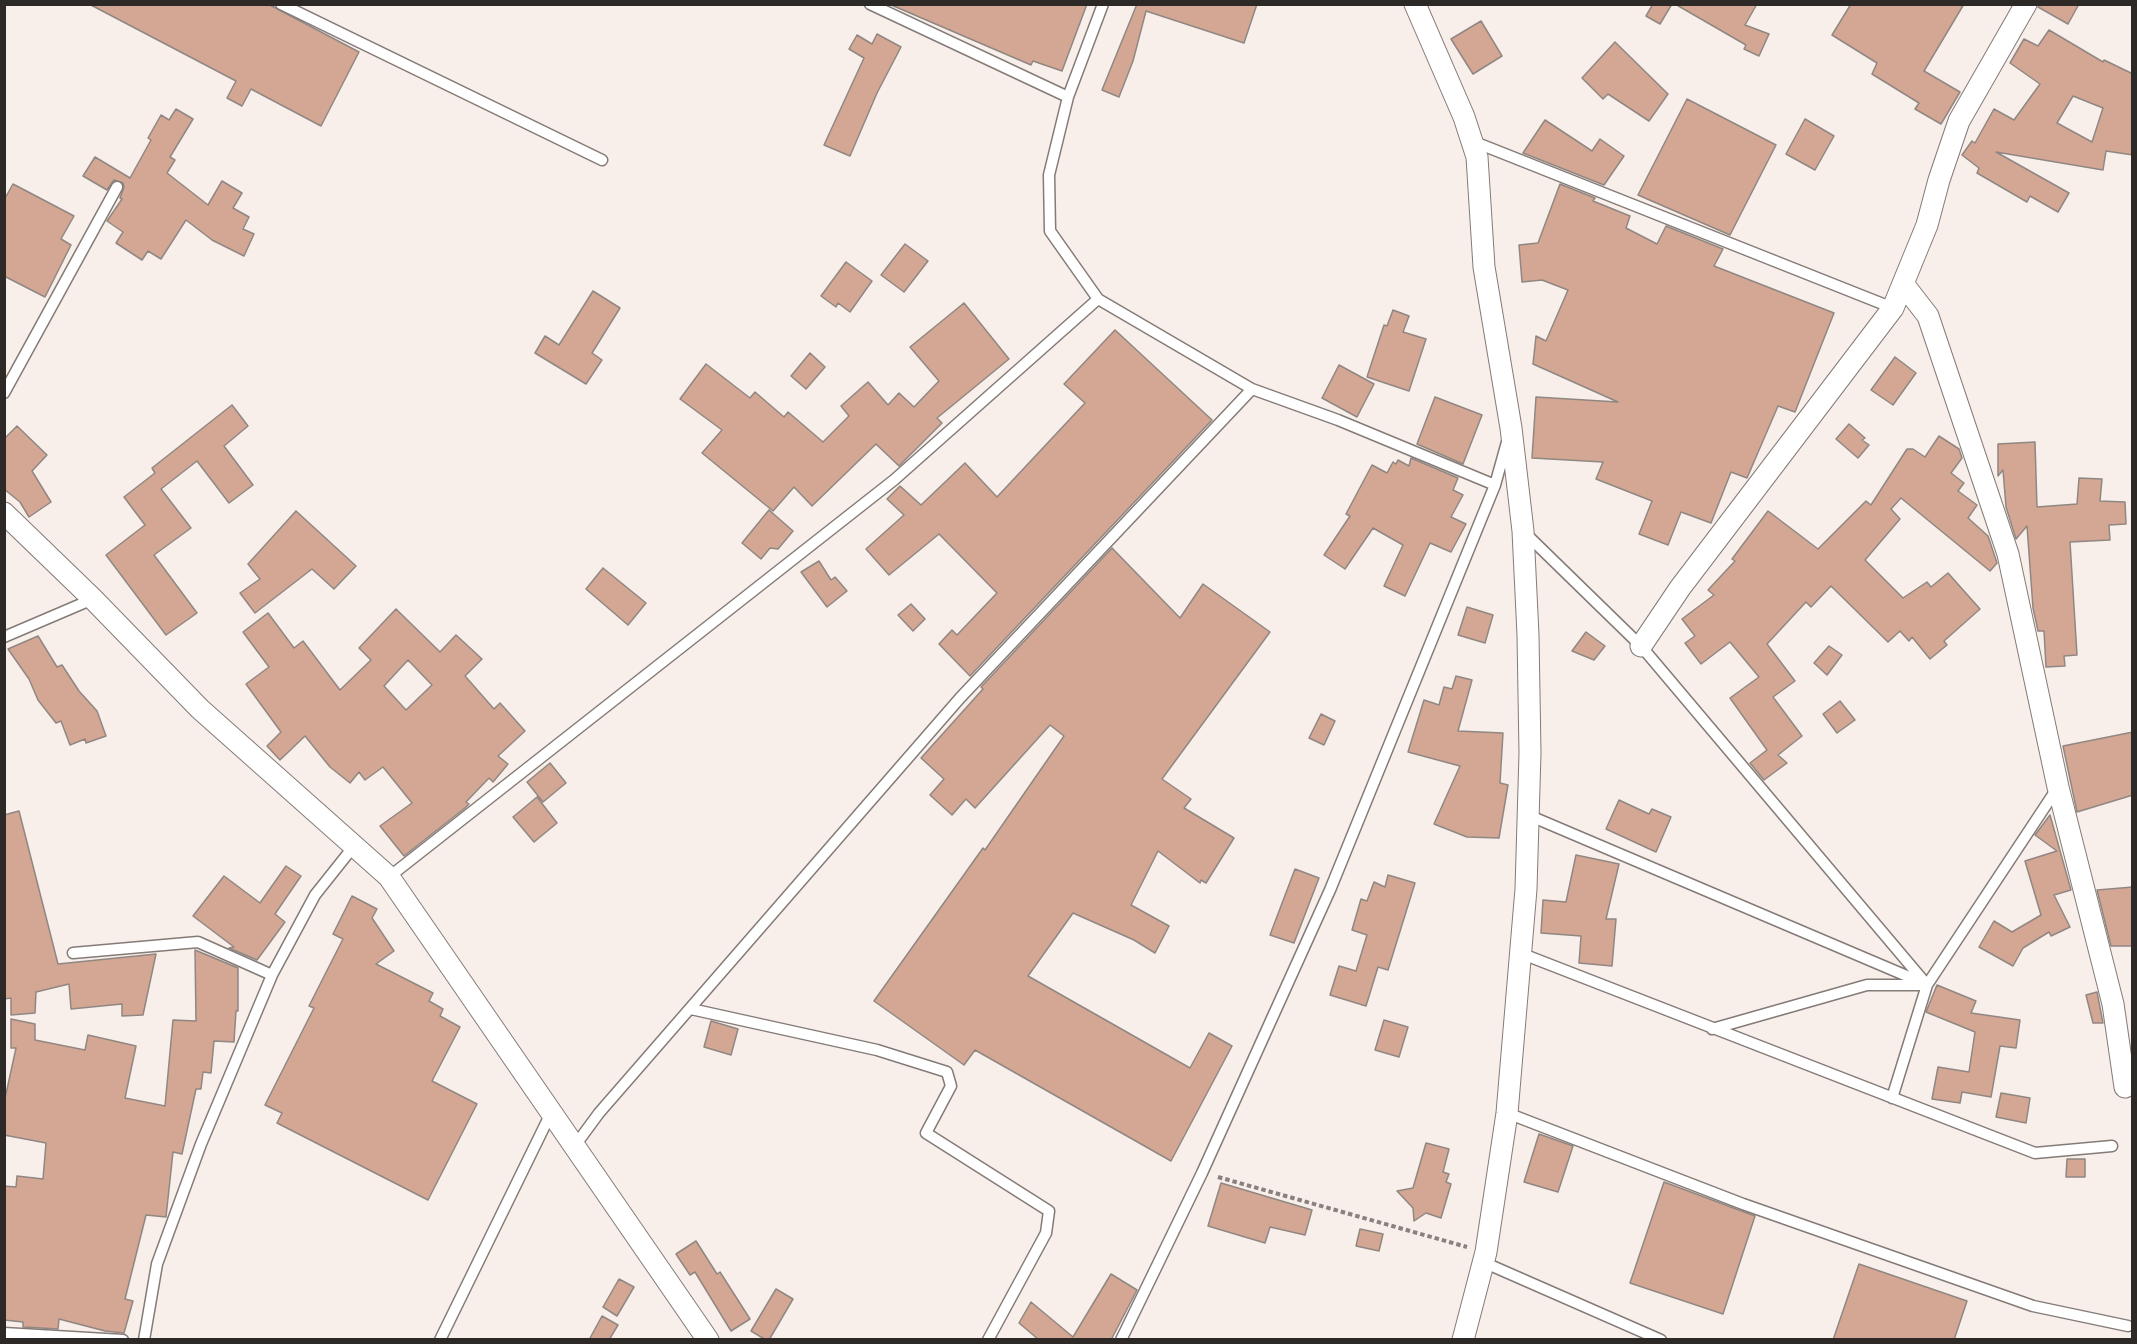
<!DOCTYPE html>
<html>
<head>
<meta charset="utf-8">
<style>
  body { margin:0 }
  #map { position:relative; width:2137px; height:1344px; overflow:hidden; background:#f8eeea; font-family:Bitter,serif }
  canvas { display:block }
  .frame { position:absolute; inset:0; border:6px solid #2c2927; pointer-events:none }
</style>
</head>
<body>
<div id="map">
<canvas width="2137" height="1344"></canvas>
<div class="frame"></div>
</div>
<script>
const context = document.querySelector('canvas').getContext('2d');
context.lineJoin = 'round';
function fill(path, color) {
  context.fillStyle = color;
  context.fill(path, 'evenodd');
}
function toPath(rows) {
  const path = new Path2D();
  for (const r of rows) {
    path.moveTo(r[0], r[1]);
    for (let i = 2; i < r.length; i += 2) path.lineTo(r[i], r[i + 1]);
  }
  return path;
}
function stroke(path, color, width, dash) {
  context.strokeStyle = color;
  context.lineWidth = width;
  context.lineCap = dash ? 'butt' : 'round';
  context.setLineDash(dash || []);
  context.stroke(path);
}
const building = toPath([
  [89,4,268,4,359,52,321,126,251,89,242,106,227,98,236,81,89,4],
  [889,4,1087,4,1062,71,1033,61,1031,65,889,4],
  [1137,4,1257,4,1244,43,1146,11,1133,61,1119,97,1102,90,1137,4],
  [1653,4,1672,4,1660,24,1646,16,1653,4],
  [1675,4,1757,4,1745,25,1769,34,1759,56,1744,49,1746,45,1675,4],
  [1851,4,1964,4,1924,71,1960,92,1941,124,1915,109,1919,103,1872,74,1877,63,1832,35,1851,4],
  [2039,4,2079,4,2068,24,2038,7,2039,4],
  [1481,21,1502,56,1473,74,1451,39,1481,21],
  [2049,30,2103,62,2104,60,2133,74,2133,155,2106,151,2103,170,1996,152,2069,193,2058,212,2030,196,2027,202,1977,173,1979,168,1962,155,1972,141,1975,143,1994,109,2014,120,2040,84,2010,63,2024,39,2038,46,2049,30],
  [2073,96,2103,108,2092,142,2057,123,2073,96],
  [877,34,901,47,877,93,850,156,824,145,864,58,849,49,857,35,872,44,877,34],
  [1615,42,1668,94,1649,121,1608,94,1603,99,1582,78,1615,42],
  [1687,99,1776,145,1730,235,1638,195,1687,99],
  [176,109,193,119,170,157,175,160,167,173,208,205,222,181,242,193,233,208,249,217,243,229,254,234,244,256,212,240,186,220,161,259,148,251,142,260,116,243,123,232,107,221,122,199,120,198,124,187,123,183,114,180,107,190,83,176,95,157,130,178,151,140,148,138,161,115,169,120,176,109],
  [1805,119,1834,136,1815,170,1786,154,1805,119],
  [1545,120,1592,151,1600,139,1624,156,1604,185,1523,153,1545,120],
  [13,184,74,216,61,239,71,245,45,297,4,276,4,200,13,184],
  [1560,184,1595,198,1593,201,1630,216,1626,228,1657,244,1666,226,1723,249,1714,266,1834,313,1795,412,1778,406,1747,478,1731,472,1711,523,1681,512,1668,545,1639,534,1652,501,1596,479,1603,462,1532,458,1536,397,1618,402,1533,364,1536,336,1546,341,1568,290,1542,280,1522,282,1519,245,1538,243,1560,184],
  [905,244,928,261,904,292,881,275,905,244],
  [846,262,872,281,850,312,838,303,836,307,821,296,846,262],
  [593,291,620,308,592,353,602,360,586,384,535,353,545,336,559,345,593,291],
  [964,303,1009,359,937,418,942,423,899,466,876,444,812,506,794,487,773,511,702,453,722,430,680,399,706,364,750,398,755,392,784,417,788,412,823,442,849,416,841,406,868,382,888,405,899,393,914,407,939,381,910,347,964,303],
  [1393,310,1409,316,1403,332,1426,339,1409,391,1367,377,1384,325,1387,326,1393,310],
  [1115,330,1212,420,970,676,939,644,952,630,957,635,997,593,939,534,889,575,866,549,904,515,887,499,900,486,921,505,965,463,997,497,1085,403,1064,384,1115,330],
  [810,353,825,367,806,389,791,376,810,353],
  [1895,357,1916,373,1893,405,1871,390,1895,357],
  [1339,365,1374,384,1357,417,1322,398,1339,365],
  [1435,397,1482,415,1463,464,1417,444,1435,397],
  [232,405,248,426,224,446,253,485,229,503,197,461,161,489,191,528,154,555,197,613,166,635,106,555,145,525,124,497,155,473,152,468,232,405],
  [1849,424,1865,438,1862,440,1869,445,1858,458,1836,439,1849,424],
  [17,426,47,455,32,471,51,502,29,517,20,502,4,489,4,439,17,426],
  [1939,436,1959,449,1962,458,1951,473,1964,483,1958,491,1977,505,1968,518,1988,536,1997,563,1990,571,1901,498,1891,509,1900,519,1865,560,1903,598,1927,582,1931,587,1948,573,1980,609,1944,641,1947,645,1930,659,1912,637,1909,641,1900,631,1888,642,1831,586,1811,607,1806,602,1767,644,1795,681,1773,697,1802,736,1778,755,1787,763,1764,780,1750,763,1767,750,1730,698,1759,677,1730,642,1701,664,1685,643,1695,636,1682,619,1714,595,1708,590,1735,561,1732,559,1768,511,1818,549,1866,501,1871,505,1907,449,1913,449,1925,457,1939,436],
  [2035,442,2037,507,2077,504,2079,478,2102,479,2100,501,2125,502,2126,524,2109,525,2110,540,2070,542,2077,655,2064,656,2065,666,2046,667,2044,631,2038,631,2033,608,2027,526,2016,539,2006,507,2003,470,1998,476,1998,444,2035,442],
  [1411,458,1458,478,1453,490,1463,495,1451,517,1466,524,1451,552,1430,543,1405,596,1384,586,1403,545,1373,528,1345,569,1324,555,1350,516,1346,514,1372,465,1387,473,1393,462,1396,464,1398,460,1409,466,1411,458],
  [769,510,793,531,778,549,770,548,761,559,742,543,769,510],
  [296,511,356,566,334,589,312,569,255,613,240,593,260,579,248,564,296,511],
  [1112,548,1180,618,1203,584,1270,632,1162,779,1191,799,1184,808,1234,838,1206,883,1201,880,1200,883,1158,851,1131,905,1169,926,1155,953,1134,940,1073,913,1028,976,1190,1068,1209,1033,1232,1046,1171,1161,975,1050,964,1065,874,1001,983,848,985,850,1064,736,1050,725,975,808,966,799,952,815,930,795,944,779,921,758,983,689,981,687,1112,548],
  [819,561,831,580,835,577,847,591,827,607,801,572,819,561],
  [603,568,646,603,628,625,586,589,603,568],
  [911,604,925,619,913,631,898,615,911,604],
  [1467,607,1493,615,1485,643,1458,635,1467,607],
  [396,609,440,652,456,635,482,659,465,676,494,709,500,703,525,731,498,756,508,764,493,782,489,778,466,802,469,804,465,808,404,856,380,826,412,803,383,767,365,780,359,772,350,783,330,767,305,736,280,760,267,746,281,732,246,684,269,667,243,632,268,613,294,648,303,641,340,690,371,660,359,648,396,609],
  [408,660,432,685,406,710,384,686,408,660],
  [1586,632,1605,646,1594,660,1572,651,1586,632],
  [38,636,57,667,62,665,79,691,97,711,106,736,86,743,85,739,70,745,61,721,56,723,38,700,29,679,8,649,38,636],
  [1829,646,1842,655,1827,675,1814,663,1829,646],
  [1456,676,1472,680,1458,731,1503,733,1500,783,1508,785,1499,838,1467,837,1434,824,1460,766,1408,752,1424,700,1439,705,1444,687,1452,689,1456,676],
  [1840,701,1855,720,1837,733,1823,714,1840,701],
  [1321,714,1335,721,1324,745,1309,738,1321,714],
  [2133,732,2133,795,2077,812,2063,746,2133,732],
  [550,763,566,783,543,802,527,782,550,763],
  [537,797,557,823,534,842,513,817,537,797],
  [1619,800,1649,814,1652,809,1671,817,1656,852,1606,829,1619,800],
  [19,811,58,964,156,954,143,1015,122,1016,122,1004,71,1009,69,984,36,992,35,1013,11,1015,11,998,4,999,4,815,19,811],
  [2050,815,2071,890,2054,895,2070,927,2051,936,2049,932,2023,948,2013,966,1979,947,1994,921,2012,932,2041,915,2025,861,2057,851,2035,835,2050,815],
  [1576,855,1619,864,1606,919,1616,919,1612,966,1579,963,1581,936,1541,933,1543,900,1566,902,1576,855],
  [286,866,301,876,275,914,285,922,257,960,229,948,234,947,193,916,224,876,260,903,286,866],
  [1295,869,1319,878,1294,943,1270,935,1295,869],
  [1388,875,1415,883,1388,970,1378,967,1366,1006,1330,995,1339,966,1356,971,1367,935,1352,930,1361,899,1367,901,1374,882,1385,887,1388,875],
  [2133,887,2133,946,2111,946,2097,890,2133,887],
  [352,896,377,909,372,918,394,951,376,964,433,993,429,1001,443,1009,440,1016,460,1027,432,1081,477,1104,428,1200,277,1123,282,1113,265,1105,314,1008,309,1006,343,939,333,934,352,896],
  [195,950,238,968,238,1011,236,1011,234,1042,214,1041,211,1073,203,1072,201,1089,196,1089,182,1154,173,1152,166,1217,146,1215,125,1299,133,1301,124,1333,105,1331,59,1319,58,1329,23,1327,23,1322,4,1320,4,1186,16,1187,17,1176,43,1179,46,1143,4,1135,4,1103,16,1048,11,1048,11,1019,35,1024,35,1040,85,1050,88,1035,136,1046,125,1098,165,1106,173,1020,196,1021,195,950],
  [1937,985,1976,1001,1971,1013,2020,1020,2016,1048,2000,1046,1991,1097,1962,1092,1960,1103,1932,1099,1938,1067,1969,1072,1975,1032,1926,1012,1937,985],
  [2097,992,2103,1023,2093,1023,2086,995,2097,992],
  [1384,1020,1408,1027,1399,1057,1375,1050,1384,1020],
  [711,1021,738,1029,731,1055,704,1047,711,1021],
  [2001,1093,2030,1098,2026,1123,1996,1117,2001,1093],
  [1539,1134,1573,1146,1558,1192,1524,1182,1539,1134],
  [1426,1143,1449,1149,1443,1172,1449,1174,1446,1182,1451,1184,1441,1218,1426,1213,1414,1221,1413,1208,1397,1191,1413,1188,1426,1143],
  [2067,1159,2085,1159,2085,1177,2066,1177,2067,1159],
  [1664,1182,1755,1216,1723,1314,1630,1283,1664,1182],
  [1221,1183,1312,1210,1305,1235,1270,1227,1265,1243,1208,1226,1221,1183],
  [1360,1229,1383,1234,1379,1251,1356,1246,1360,1229],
  [696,1241,717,1274,720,1272,750,1319,731,1331,695,1272,690,1275,676,1254,696,1241],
  [1859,1264,1967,1301,1954,1340,1833,1340,1859,1264],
  [1111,1274,1137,1290,1111,1340,1039,1340,1019,1323,1031,1302,1073,1337,1111,1274],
  [619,1279,634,1287,617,1316,603,1307,619,1279],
  [776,1289,793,1299,769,1340,766,1340,751,1331,776,1289],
  [602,1316,618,1325,609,1340,589,1340,602,1316]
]);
fill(building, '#d3a793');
stroke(building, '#908783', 1.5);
const lane = toPath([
  [281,4,602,160],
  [870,4,1068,97],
  [1472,141,1893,308],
  [1098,299,1050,231,1049,175,1068,97,1103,4],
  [4,393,117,187],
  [1525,533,1641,646,1927,985],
  [4,637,93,599],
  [1528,815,1921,982],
  [389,877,894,480,1098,299,1252,389,1338,420,1495,485],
  [73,953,198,942,272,975],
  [1520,953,2035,1153,2112,1146],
  [691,1009,877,1050,947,1072,951,1086,926,1133,1049,1211,1046,1233,988,1340],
  [1712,1029,1867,985,1927,985,2058,787],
  [1892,1098,1927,985],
  [1507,1113,1743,1204,2033,1306,2128,1326],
  [574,1147,599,1113,960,698,1252,389],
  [1483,1262,1661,1340],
  [4,1333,123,1340],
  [144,1340,157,1264,201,1144,272,975,315,895,354,846],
  [440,1340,551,1113],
  [1121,1340,1202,1173,1330,890,1495,485,1507,442]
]);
const street = toPath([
  [1415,4,1464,117,1477,157,1484,267,1511,428,1523,531,1528,635,1530,753,1526,889,1507,1113,1486,1252,1463,1340],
  [1904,285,1928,316,2008,554,2058,787,2113,1004,2125,1087],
  [4,513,93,599,200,709,389,877,708,1340],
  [1641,646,1680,588,1893,308,1927,225,1939,180,1959,121,2026,4]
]);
stroke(lane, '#847b77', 13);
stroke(street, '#847b77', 23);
stroke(toPath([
  [1218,1177,1467,1247]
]), '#88827f', 4, [4.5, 3]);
stroke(lane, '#fff', 10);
stroke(street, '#fff', 21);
</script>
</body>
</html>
